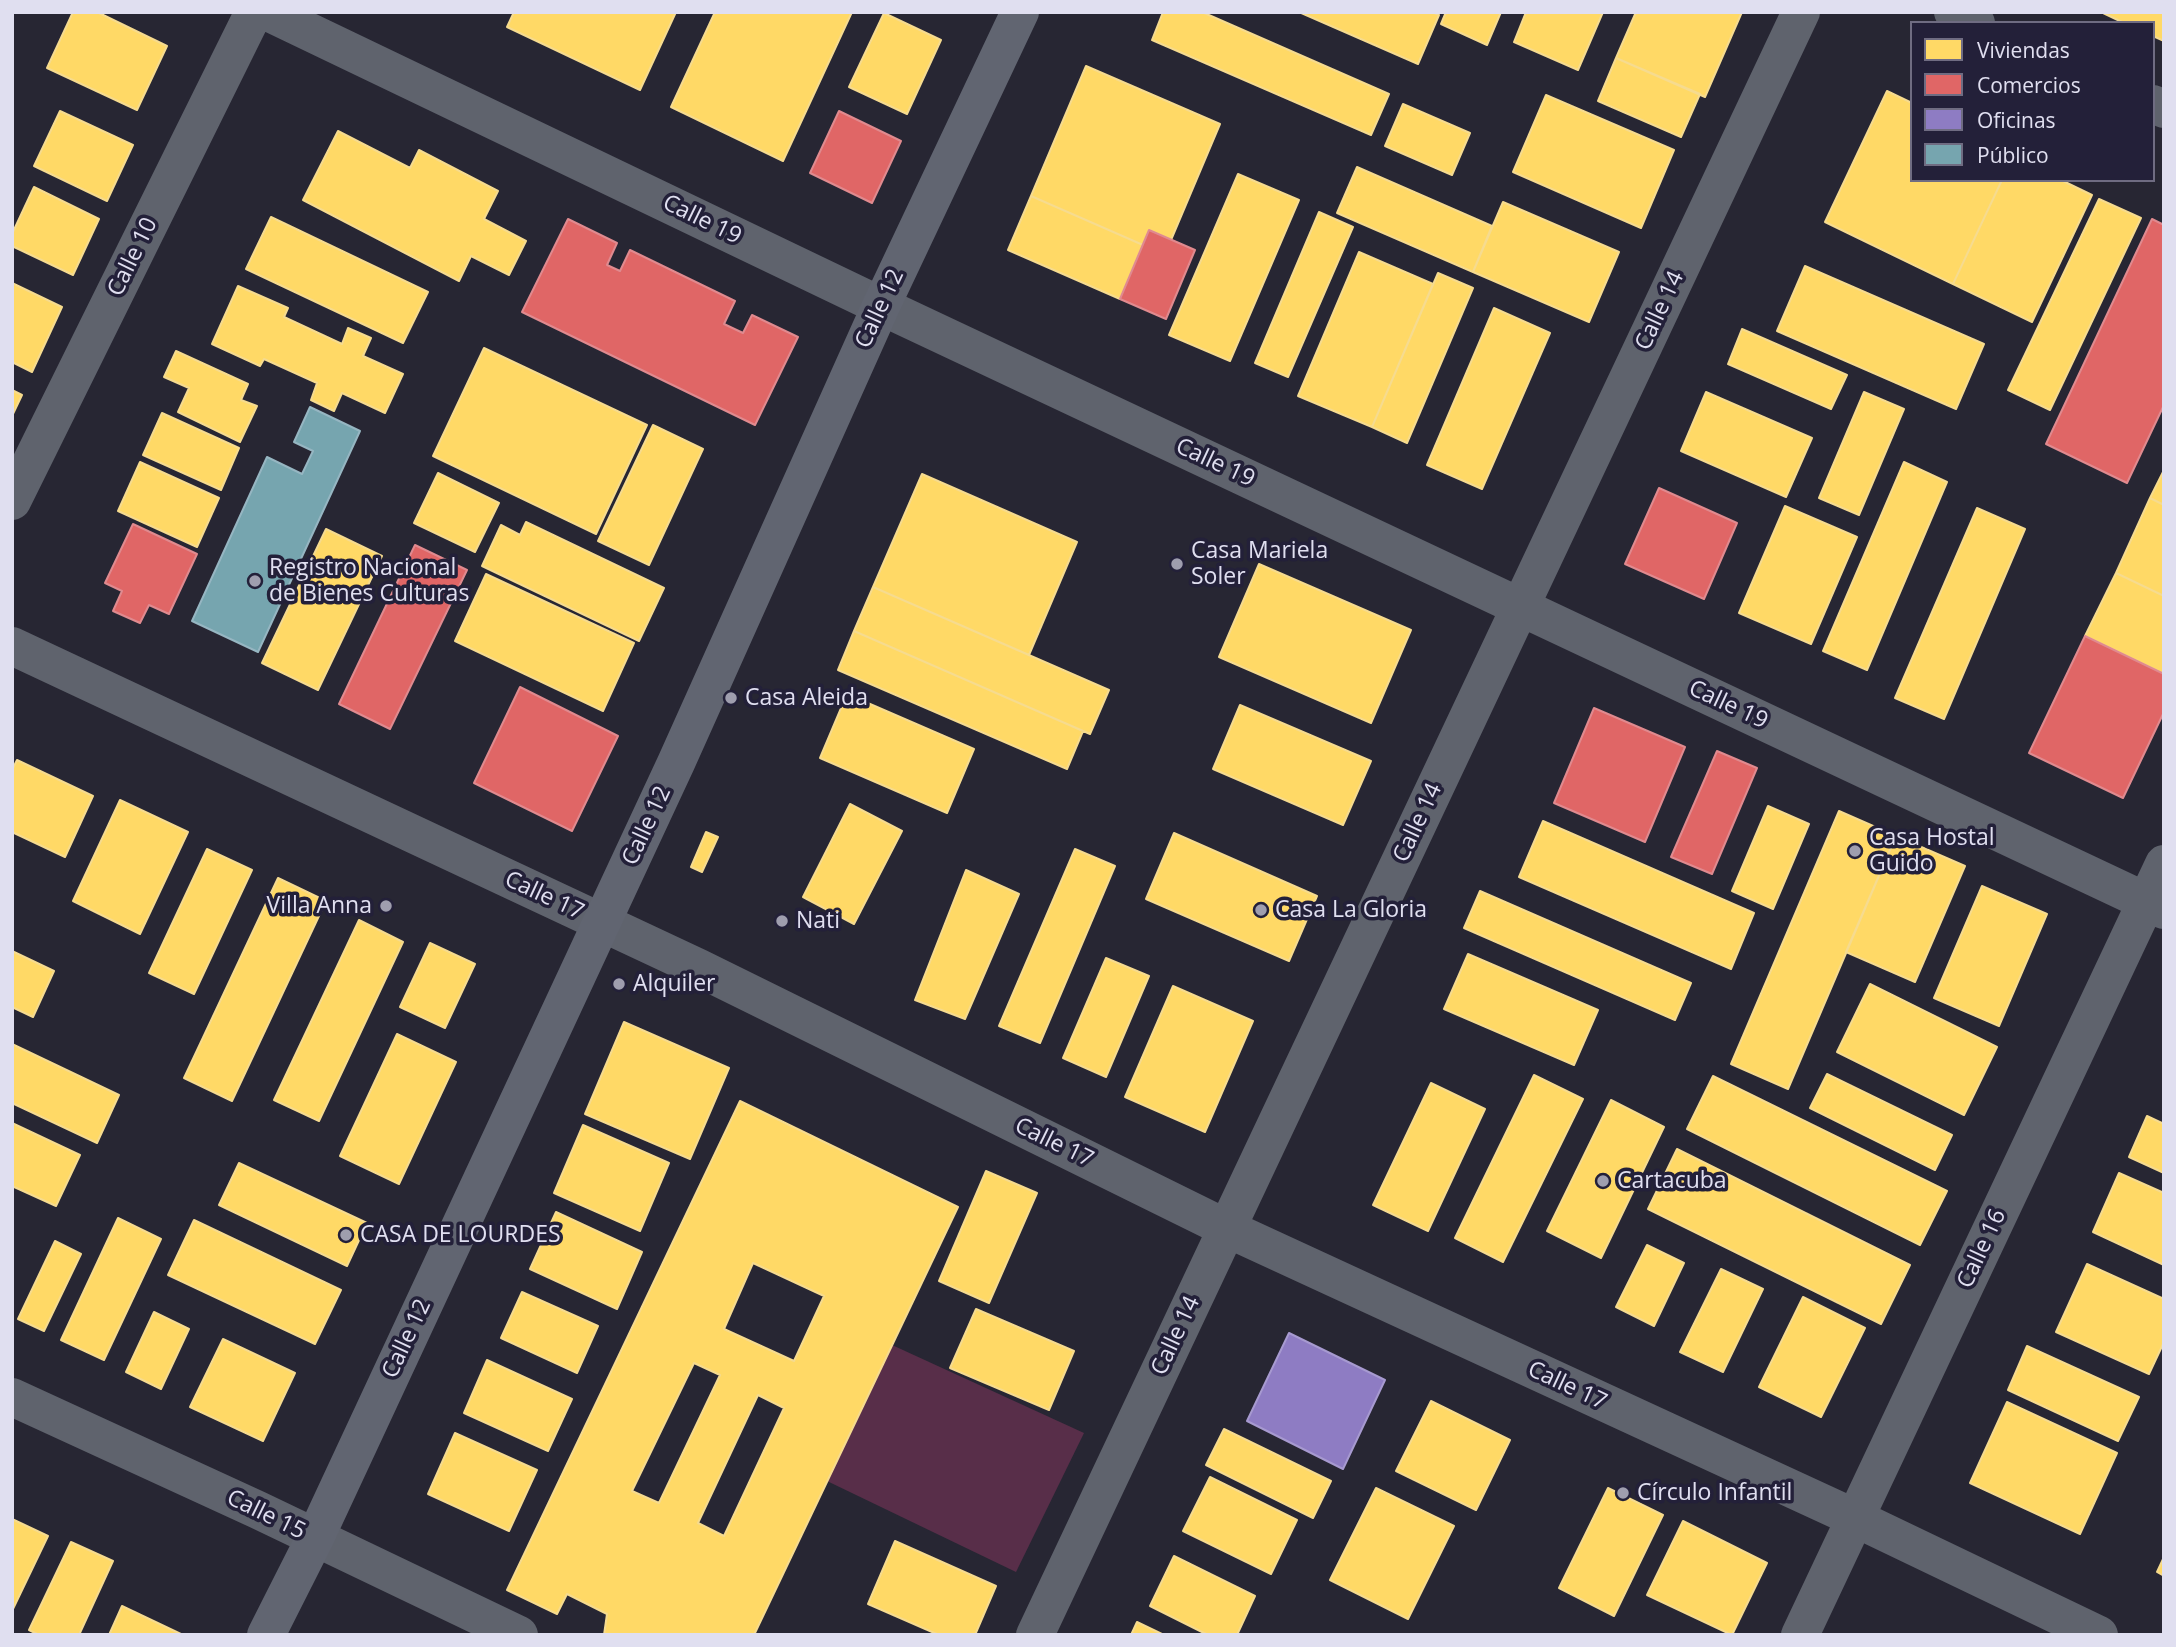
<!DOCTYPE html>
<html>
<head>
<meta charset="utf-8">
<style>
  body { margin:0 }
  #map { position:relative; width:2176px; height:1647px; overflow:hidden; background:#272633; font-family:"Open Sans",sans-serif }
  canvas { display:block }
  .frame { position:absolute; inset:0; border:14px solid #e0dff0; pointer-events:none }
  .legend { position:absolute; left:1910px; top:21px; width:245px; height:161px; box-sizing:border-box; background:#232039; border:2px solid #6f6c82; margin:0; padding:9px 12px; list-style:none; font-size:21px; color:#e0dff0 }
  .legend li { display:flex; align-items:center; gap:14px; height:35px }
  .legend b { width:35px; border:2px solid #6f6c82 }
</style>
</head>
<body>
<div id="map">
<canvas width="2176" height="1647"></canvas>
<div class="frame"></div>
<ul class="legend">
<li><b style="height:19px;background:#ffd966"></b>Viviendas</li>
<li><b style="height:19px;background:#e06666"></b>Comercios</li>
<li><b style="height:19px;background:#8e7cc3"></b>Oficinas</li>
<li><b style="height:19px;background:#76a5af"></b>Público</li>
</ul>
</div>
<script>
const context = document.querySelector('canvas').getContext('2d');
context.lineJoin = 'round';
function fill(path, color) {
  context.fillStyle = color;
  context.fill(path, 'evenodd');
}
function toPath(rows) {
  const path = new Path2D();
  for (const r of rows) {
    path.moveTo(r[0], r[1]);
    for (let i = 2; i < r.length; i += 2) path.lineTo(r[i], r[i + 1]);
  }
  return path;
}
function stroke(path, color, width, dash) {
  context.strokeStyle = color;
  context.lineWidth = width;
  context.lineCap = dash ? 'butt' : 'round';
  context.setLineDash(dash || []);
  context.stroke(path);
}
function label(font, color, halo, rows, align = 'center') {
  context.font = font + ' "Open Sans",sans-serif';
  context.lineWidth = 7;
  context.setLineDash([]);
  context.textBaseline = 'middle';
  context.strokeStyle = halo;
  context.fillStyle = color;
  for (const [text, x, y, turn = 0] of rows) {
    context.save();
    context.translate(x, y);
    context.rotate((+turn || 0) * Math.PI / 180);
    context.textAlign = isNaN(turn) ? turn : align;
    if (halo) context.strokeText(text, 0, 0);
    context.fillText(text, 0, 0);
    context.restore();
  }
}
fill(toPath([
  [892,1345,1084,1433,1016,1572,827,1481]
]), '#582e49');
const homes = toPath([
  [73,12,97,12,167,46,137,110,47,68,73,12],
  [514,12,676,12,640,90,507,27,514,12],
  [715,12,852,12,783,161,671,107,715,12],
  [1163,12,1202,12,1389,94,1371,135,1152,40,1163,12],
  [1299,12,1432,12,1439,15,1418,64,1299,12],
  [1446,12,1501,12,1487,45,1441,24,1446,12],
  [1526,12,1603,12,1578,70,1514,42,1526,12],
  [1636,12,1742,12,1705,97,1616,58,1636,12],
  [2101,12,2164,12,2164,41,2153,36,2153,23,2124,23,2101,12],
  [884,13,941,40,907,114,849,87,884,13],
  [1616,58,1700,94,1681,137,1598,101,1616,58],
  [1086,66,1220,124,1171,240,1149,230,1143,245,1031,196,1086,66],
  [1887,91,1912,103,1912,180,2002,180,1953,284,1825,222,1887,91],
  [1546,95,1674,150,1641,228,1513,172,1546,95],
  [1403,104,1470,133,1452,175,1385,146,1403,104],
  [60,111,133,145,107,201,34,166,60,111],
  [338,131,410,168,419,150,498,191,484,219,526,241,509,275,471,256,459,281,303,200,338,131],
  [1357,167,1492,226,1473,272,1337,213,1357,167],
  [1238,174,1299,200,1230,361,1169,335,1238,174],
  [2002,180,2061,180,2092,195,2032,322,1953,284,2002,180],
  [34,187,99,219,73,275,12,246,12,234,34,187],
  [1031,196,1143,245,1120,299,1008,250,1031,196],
  [2099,199,2141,218,2050,410,2008,390,2099,199],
  [1503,202,1619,252,1589,322,1473,272,1503,202],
  [1319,212,1353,227,1288,377,1255,363,1319,212],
  [271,217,428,292,403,343,246,269,271,217],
  [1359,252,1433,284,1372,427,1298,396,1359,252],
  [1805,266,1984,344,1956,409,1777,331,1805,266],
  [1438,273,1473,288,1407,443,1372,427,1438,273],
  [12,283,62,307,32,372,12,362,12,283],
  [238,286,288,308,284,317,342,344,348,328,371,338,363,356,403,374,385,413,342,393,334,411,311,400,317,383,264,359,260,366,212,344,238,286],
  [1494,308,1550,333,1482,489,1427,465,1494,308],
  [1742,329,1847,375,1831,409,1728,364,1742,329],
  [484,348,647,425,596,534,433,456,484,348],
  [176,351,248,384,241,400,257,406,240,442,178,412,189,388,164,377,176,351],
  [12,390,22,395,12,416,12,390],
  [1706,392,1812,438,1786,497,1681,451,1706,392],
  [1864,392,1904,409,1859,515,1819,498,1864,392],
  [162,413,239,448,221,490,143,455,162,413],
  [653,425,703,449,649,565,598,541,653,425],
  [140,462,219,498,197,547,118,511,140,462],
  [1904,462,1947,482,1867,670,1823,651,1904,462],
  [2164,470,2164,505,2150,498,2164,470],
  [438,473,499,503,475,552,414,523,438,473],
  [922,474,1077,542,1029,655,873,587,922,474],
  [2150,498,2164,505,2164,596,2116,573,2150,498],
  [1785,506,1857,537,1811,644,1739,613,1785,506],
  [1977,508,2025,529,1944,719,1895,698,1977,508],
  [526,522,664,588,639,641,482,566,501,525,520,535,526,522],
  [326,529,382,556,318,690,262,663,326,529],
  [1259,564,1411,630,1371,723,1219,657,1259,564],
  [2116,573,2164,596,2164,674,2085,636,2116,573],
  [486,574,634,643,603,711,455,641,486,574],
  [873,587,1109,690,1090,734,854,631,873,587],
  [854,631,1083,731,1067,769,838,670,854,631],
  [847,694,974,749,947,813,820,758,847,694],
  [1240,705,1371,761,1343,825,1213,769,1240,705],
  [17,760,93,796,65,857,12,832,12,770,17,760],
  [120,800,188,832,140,934,73,901,120,800],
  [850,804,902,831,854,924,803,897,850,804],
  [1768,806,1809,824,1773,909,1732,891,1768,806],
  [1839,811,1896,836,1788,1089,1731,1064,1839,811],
  [1543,821,1754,913,1731,969,1519,877,1543,821],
  [706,832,718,837,702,872,691,867,706,832],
  [1174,833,1317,896,1289,961,1146,899,1174,833],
  [1896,836,1965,866,1915,982,1846,952,1896,836],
  [207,849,252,870,194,994,149,973,207,849],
  [1075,849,1115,866,1040,1043,999,1026,1075,849],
  [966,870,1019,894,965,1019,915,1000,966,870],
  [278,878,326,901,232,1101,184,1078,278,878],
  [1982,886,2047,914,1999,1026,1934,998,1982,886],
  [1480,891,1691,983,1675,1020,1464,928,1480,891],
  [359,920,403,942,319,1121,274,1100,359,920],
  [430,943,475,964,445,1028,400,1007,430,943],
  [12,951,54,971,33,1017,12,1007,12,951],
  [1468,954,1598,1010,1574,1065,1444,1009,1468,954],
  [1106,958,1149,976,1106,1077,1063,1058,1106,958],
  [1870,984,1997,1047,1964,1115,1837,1052,1870,984],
  [1173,986,1253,1021,1205,1132,1125,1097,1173,986],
  [624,1022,729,1068,690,1159,585,1114,624,1022],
  [397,1034,456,1062,399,1184,340,1156,397,1034],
  [12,1044,119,1095,97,1143,12,1103,12,1044],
  [1827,1074,1952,1135,1935,1170,1810,1108,1827,1074],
  [1534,1075,1583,1099,1503,1262,1455,1238,1534,1075],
  [1713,1076,1947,1191,1920,1245,1687,1129,1713,1076],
  [1431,1083,1485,1109,1428,1231,1373,1205,1431,1083],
  [1611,1100,1664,1127,1601,1258,1547,1231,1611,1100],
  [740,1101,958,1207,754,1635,604,1635,607,1614,567,1594,557,1614,507,1590,740,1101],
  [753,1263,824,1296,794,1361,724,1329,753,1263],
  [694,1363,720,1375,659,1503,632,1491,694,1363],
  [758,1395,784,1408,724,1536,698,1523,758,1395],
  [2147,1116,2164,1124,2164,1173,2129,1157,2147,1116],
  [12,1123,80,1155,56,1206,12,1186,12,1123],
  [583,1125,669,1163,640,1231,554,1193,583,1125],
  [1677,1149,1910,1265,1881,1324,1648,1209,1677,1149],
  [239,1163,367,1223,347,1266,219,1205,239,1163],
  [986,1171,1037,1193,989,1303,939,1281,986,1171],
  [2119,1173,2164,1193,2164,1265,2093,1232,2119,1173],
  [556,1212,642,1252,617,1309,530,1269,556,1212],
  [118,1218,161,1239,104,1360,61,1340,118,1218],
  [194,1220,341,1290,315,1344,168,1275,194,1220],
  [55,1241,81,1254,44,1331,18,1319,55,1241],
  [1647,1245,1684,1263,1654,1326,1616,1307,1647,1245],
  [2087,1264,2164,1299,2164,1342,2149,1374,2056,1332,2087,1264],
  [1721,1269,1763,1289,1723,1372,1680,1352,1721,1269],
  [522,1292,598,1326,577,1373,501,1338,522,1292],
  [1803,1297,1865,1328,1821,1417,1759,1387,1803,1297],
  [976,1309,1074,1351,1049,1410,950,1368,976,1309],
  [154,1312,189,1329,161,1389,126,1372,154,1312],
  [223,1339,295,1373,263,1441,190,1407,223,1339],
  [2027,1346,2139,1397,2118,1441,2008,1390,2027,1346],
  [487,1360,572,1399,548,1451,464,1413,487,1360],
  [1431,1401,1510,1440,1476,1510,1396,1471,1431,1401],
  [2007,1402,2117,1453,2080,1534,1970,1483,2007,1402],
  [1224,1429,1331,1481,1313,1518,1206,1465,1224,1429],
  [455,1433,537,1470,509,1531,428,1494,455,1433],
  [1210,1477,1297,1520,1271,1574,1183,1531,1210,1477],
  [1376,1488,1454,1526,1408,1619,1330,1580,1376,1488],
  [1608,1488,1663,1515,1614,1616,1559,1588,1608,1488],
  [12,1519,48,1536,12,1611,12,1519],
  [1683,1521,1767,1563,1732,1635,1647,1595,1683,1521],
  [895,1541,996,1586,975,1635,939,1635,868,1604,895,1541],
  [71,1542,113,1561,79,1635,39,1635,29,1630,71,1542],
  [1174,1556,1255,1596,1237,1635,1208,1635,1150,1606,1174,1556],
  [2164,1557,2164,1576,2157,1572,2164,1557],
  [122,1606,183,1635,109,1635,122,1606],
  [1137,1622,1164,1635,1131,1635,1137,1622]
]);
fill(homes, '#ffd966');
stroke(homes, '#f6db8f', 2);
const shops = toPath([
  [839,111,901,141,872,203,810,173,839,111],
  [568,219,617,243,607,265,620,271,630,250,735,301,724,324,743,333,752,315,798,337,755,425,522,312,568,219],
  [2152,219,2164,225,2164,405,2127,483,2046,444,2152,219],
  [1149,230,1195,250,1166,319,1120,299,1149,230],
  [1659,488,1737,523,1704,599,1625,564,1659,488],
  [133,524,197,554,169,614,149,605,140,623,113,611,122,591,105,583,133,524],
  [415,545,467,570,390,729,339,704,415,545],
  [2085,636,2164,674,2164,712,2123,798,2029,753,2085,636],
  [520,687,618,736,572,831,474,783,520,687],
  [1594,708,1685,747,1645,842,1554,803,1594,708],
  [1717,751,1757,768,1712,874,1671,857,1717,751]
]);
fill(shops, '#e06666');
stroke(shops, '#e08a8f', 2);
const offices = toPath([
  [1289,1333,1385,1380,1343,1469,1247,1421,1289,1333]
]);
fill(offices, '#8e7cc3');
stroke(offices, '#a79ad0', 2);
const public = toPath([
  [310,407,360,431,258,652,192,621,267,457,302,474,313,451,294,442,310,407]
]);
fill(public, '#76a5af');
stroke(public, '#96b6c2', 2);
stroke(toPath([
  [268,12,881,306,2164,910],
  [1953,12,1976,23],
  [2153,104,2164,109],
  [12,501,254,12],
  [12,646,699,968,1226,1228,1855,1518,2099,1635],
  [12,1397,258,1510,519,1635],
  [1035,1635,1801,12],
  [1800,1635,2164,864]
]), '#5f636d', 38);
stroke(toPath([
  [266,1635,315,1538,676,763,881,306,1020,12]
]), '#616571', 38);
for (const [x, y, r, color] of [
  [1177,564,7,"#9f9eae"],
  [255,581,7,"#9f9eae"],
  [731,698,7,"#9f9eae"],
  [1855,851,7,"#9f9eae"],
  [386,906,7,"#9f9eae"],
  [1261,910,7,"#9f9eae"],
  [782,921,7,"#9f9eae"],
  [619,984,7,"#9f9eae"],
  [1603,1181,7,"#9f9eae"],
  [346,1235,7,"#9f9eae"],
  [1623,1493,7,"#9f9eae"]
]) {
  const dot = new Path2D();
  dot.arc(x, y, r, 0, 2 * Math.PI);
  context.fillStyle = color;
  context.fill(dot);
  stroke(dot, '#232039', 2.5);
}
label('23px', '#e0dff0', '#232039', [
  ["Calle 19",702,220,26],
  ["Calle 10",133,257,-64],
  ["Calle 12",880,309,-65],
  ["Calle 14",1660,311,-65],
  ["Calle 19",1215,463,25],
  ["Calle 19",1728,705,25],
  ["Calle 14",1418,823,-65],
  ["Calle 12",647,826,-65],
  ["Calle 17",544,896,25],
  ["Calle 17",1054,1143,26],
  ["Calle 16",1982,1249,-65],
  ["Calle 14",1176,1336,-65],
  ["Calle 12",407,1339,-65],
  ["Calle 17",1567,1386,25],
  ["Calle 15",266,1515,26]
]);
label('23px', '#e0dff0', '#232039', [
  ["Casa Mariela",1191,551],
  ["Soler",1191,577],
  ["Registro Nacional",269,568],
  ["de Bienes Culturas",269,594],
  ["Casa Aleida",745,698],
  ["Casa Hostal",1869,838],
  ["Guido",1869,864],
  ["Villa Anna",372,906,"right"],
  ["Casa La Gloria",1275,910],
  ["Nati",796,921],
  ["Alquiler",633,984],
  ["Cartacuba",1617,1181],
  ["CASA DE LOURDES",360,1235],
  ["Círculo Infantil",1637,1493]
], 'left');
</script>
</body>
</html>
